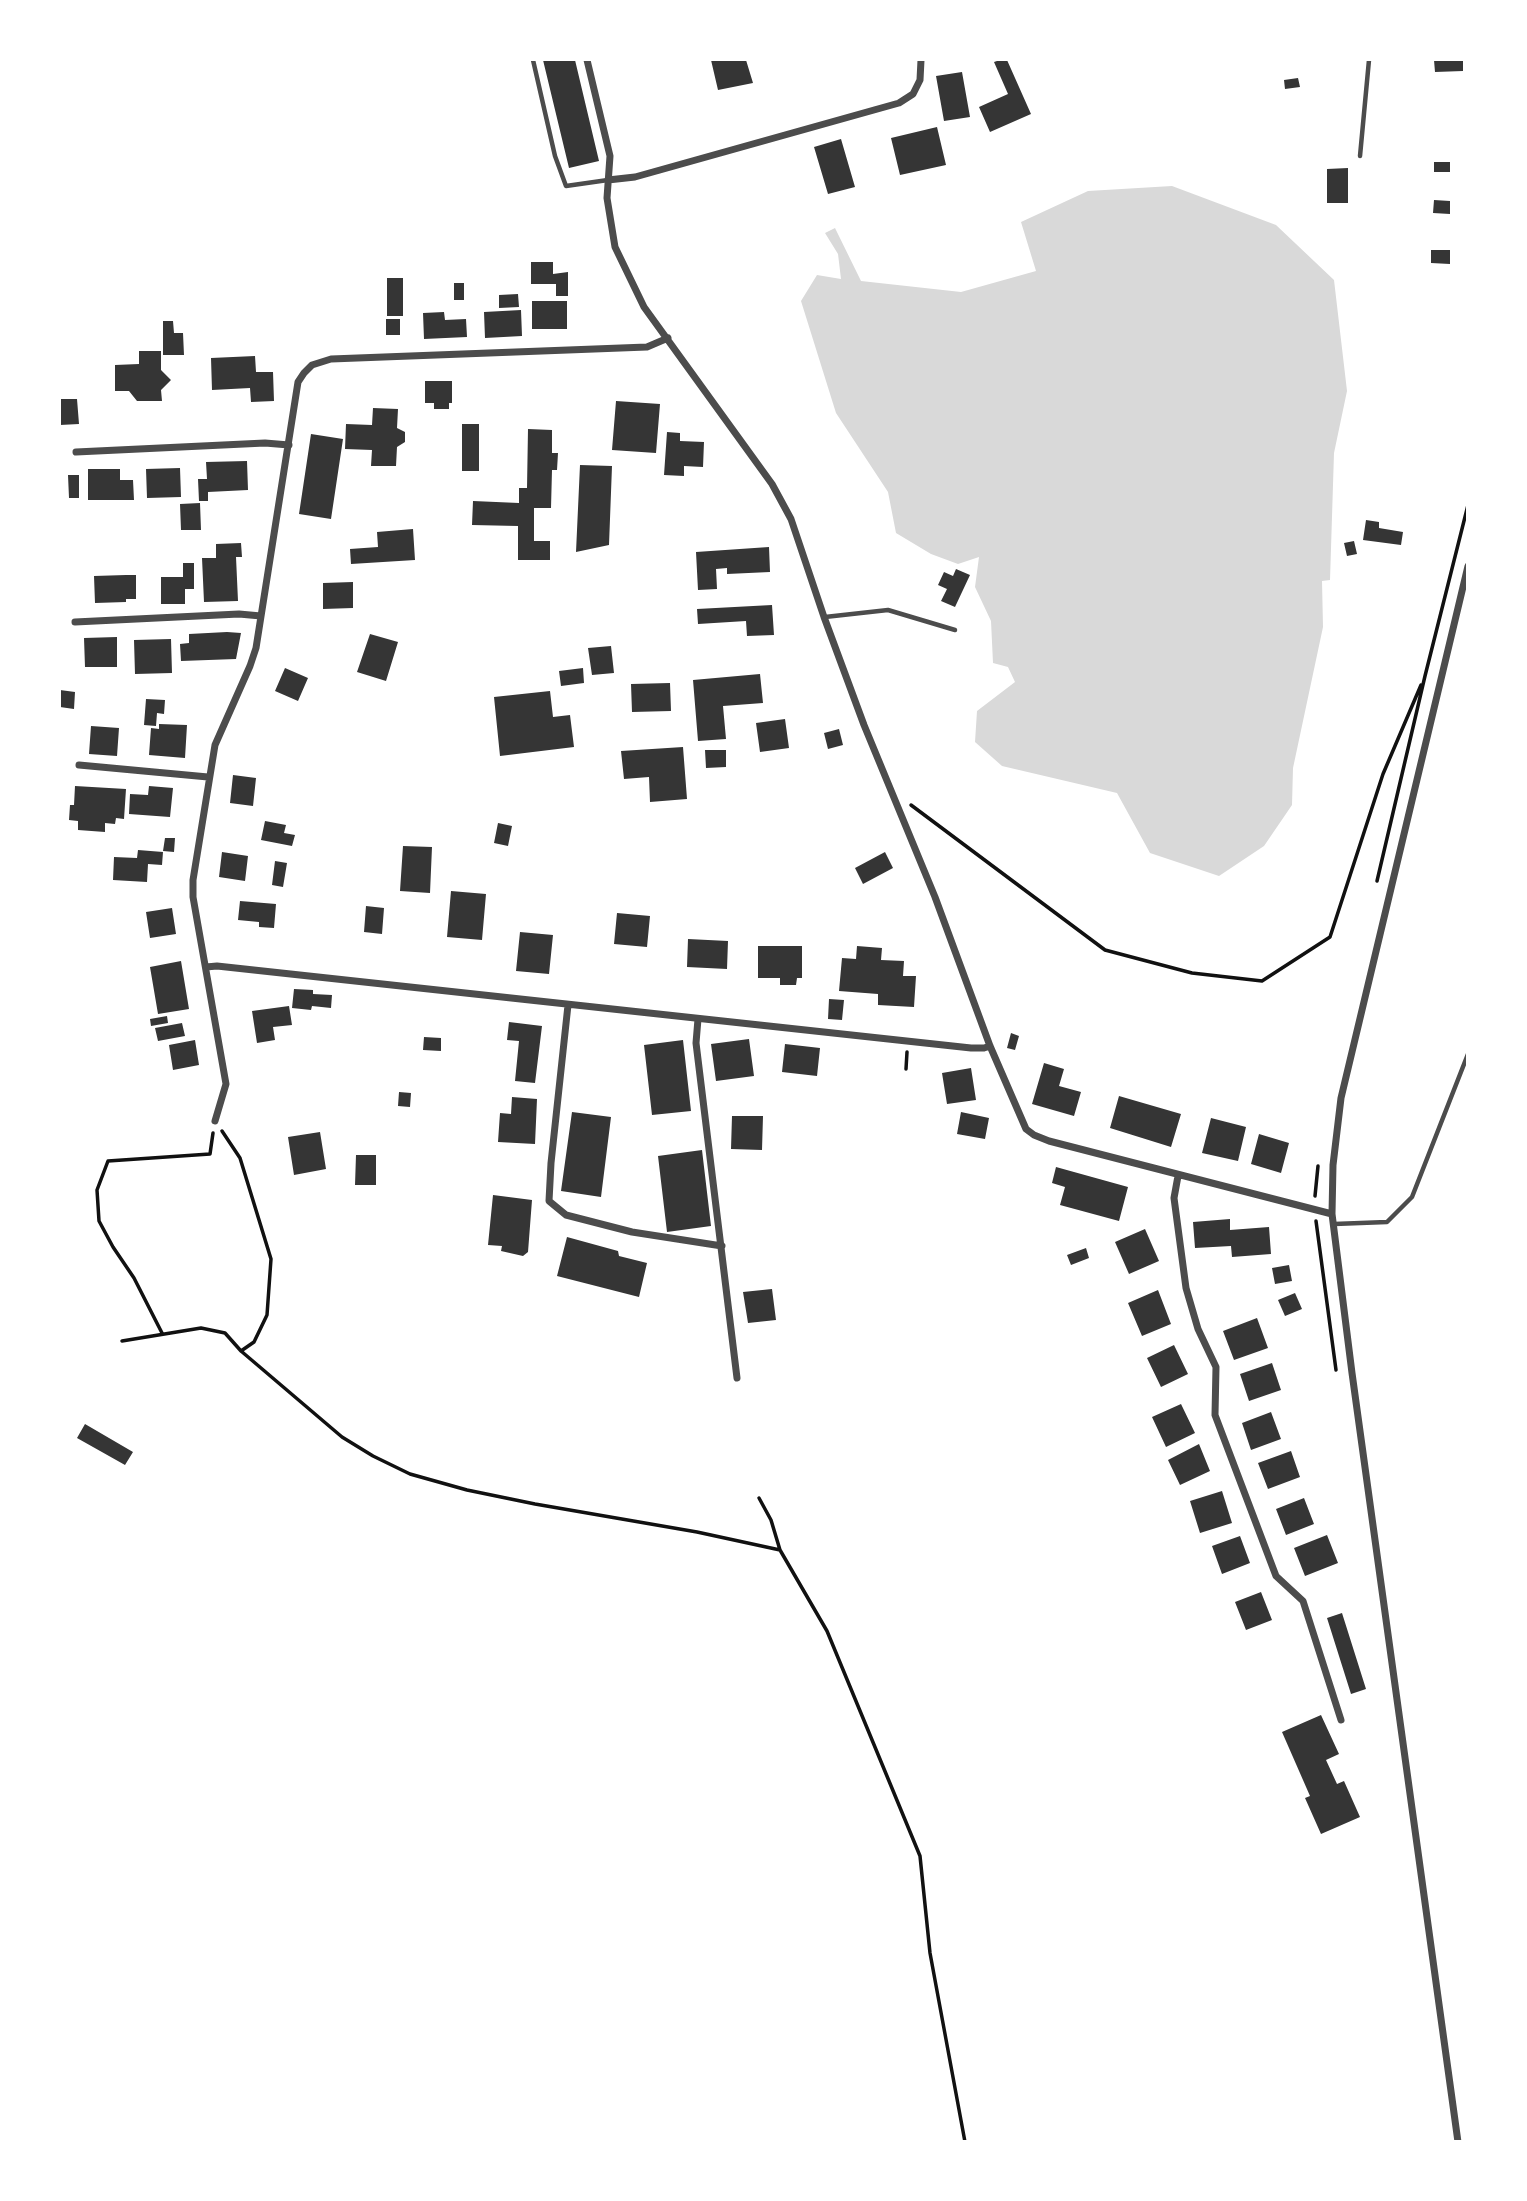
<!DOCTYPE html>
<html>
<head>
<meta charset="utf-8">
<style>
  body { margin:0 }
  #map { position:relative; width:1527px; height:2201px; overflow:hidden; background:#fff; font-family:Mulish,sans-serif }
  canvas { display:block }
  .frame { position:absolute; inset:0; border:61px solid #fff; pointer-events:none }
</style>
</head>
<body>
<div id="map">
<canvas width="1527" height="2201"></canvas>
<div class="frame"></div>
</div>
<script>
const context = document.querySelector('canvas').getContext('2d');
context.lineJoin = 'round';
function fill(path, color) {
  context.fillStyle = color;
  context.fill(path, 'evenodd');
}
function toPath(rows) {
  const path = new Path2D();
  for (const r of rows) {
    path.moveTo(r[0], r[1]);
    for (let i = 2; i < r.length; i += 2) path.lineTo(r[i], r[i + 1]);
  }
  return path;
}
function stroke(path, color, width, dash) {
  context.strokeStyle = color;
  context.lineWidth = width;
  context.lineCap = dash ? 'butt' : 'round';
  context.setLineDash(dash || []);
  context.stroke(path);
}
fill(toPath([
  [1172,186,1276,225,1334,280,1347,391,1334,453,1330,580,1322,581,1323,627,1293,768,1292,805,1264,846,1219,876,1150,853,1117,793,1002,766,975,742,977,711,1015,682,1008,667,993,663,991,621,975,587,979,557,958,564,931,554,896,533,888,492,836,413,801,301,817,275,841,279,838,254,825,233,835,228,861,281,961,292,1036,271,1021,222,1088,191]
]), '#d9d9d9');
fill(toPath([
  [543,60,575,60,599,161,569,168],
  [711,60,746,60,753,83,718,90],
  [1000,60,1007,60,1031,114,990,132,979,107,1008,94,994,62],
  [1434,60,1463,60,1463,71,1435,72],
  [962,72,970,117,944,121,936,76],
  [1298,78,1300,87,1285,89,1284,80],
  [937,127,946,165,900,175,891,138],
  [841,139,855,187,828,194,814,147],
  [1434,162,1450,162,1450,172,1434,172],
  [1348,168,1348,203,1327,203,1327,169],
  [1434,200,1450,201,1450,214,1433,213],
  [1431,250,1450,250,1450,264,1431,263],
  [531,262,553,262,553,274,568,272,568,296,556,296,556,284,531,284],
  [387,278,403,278,403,316,387,316],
  [454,283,464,283,464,300,454,300],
  [518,294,519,307,499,308,499,295],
  [532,301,567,301,567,329,532,329],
  [521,310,522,336,485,338,484,312],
  [444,312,445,320,466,319,467,337,424,339,423,313],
  [386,319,400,319,400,335,386,335],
  [163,321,173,321,174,333,183,333,184,355,163,355],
  [139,351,161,351,161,370,171,380,161,390,162,401,137,401,129,391,115,391,115,365,139,364],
  [255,356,256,372,273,372,274,401,251,402,250,388,212,390,211,358],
  [425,381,452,381,452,403,449,403,449,409,434,409,434,403,425,403],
  [60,399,77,399,79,424,60,425],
  [616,401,660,404,656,453,612,450],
  [373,408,398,409,397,428,405,432,405,442,397,447,396,466,371,466,372,450,345,449,346,424,372,425],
  [462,424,479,424,479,471,462,471],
  [528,429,552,430,552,453,558,453,557,470,552,470,551,508,534,508,534,541,550,541,550,560,518,560,518,526,472,525,473,501,519,503,519,488,527,488],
  [667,432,680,433,680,441,704,442,703,467,684,466,684,476,664,475],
  [311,434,343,439,331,519,299,514],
  [247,461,248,490,208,492,208,501,199,501,198,479,207,479,206,462],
  [580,465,612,466,609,545,576,552],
  [180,468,181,497,147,498,146,469],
  [88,469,120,469,120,480,133,480,134,500,88,500],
  [68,475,79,475,79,498,69,498],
  [200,503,201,530,181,530,180,504],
  [1366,520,1379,522,1379,528,1403,532,1401,545,1363,540],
  [413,529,415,560,351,564,350,549,378,547,377,532],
  [1354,541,1357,554,1347,556,1344,543],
  [241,543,242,557,236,557,238,601,204,602,202,558,216,558,216,544],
  [769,547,770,572,727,574,727,568,716,569,717,589,698,590,696,552],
  [183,563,194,563,194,589,185,589,185,604,161,604,161,577,183,577],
  [956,569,970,575,955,607,941,601,947,589,938,585,944,572,953,576],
  [126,575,136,575,136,599,126,599,126,602,95,603,94,576],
  [353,582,353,608,323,609,323,583],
  [772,605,774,635,747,636,746,621,698,624,697,609],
  [227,632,241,633,236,659,181,661,180,644,189,643,189,634],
  [370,634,398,642,386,681,357,672],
  [117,637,117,667,85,667,84,638],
  [171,639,172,673,135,674,134,640],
  [611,646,614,673,592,675,588,648],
  [285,668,308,678,298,701,275,691],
  [583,668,584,683,561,686,559,671],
  [760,674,763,703,723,706,726,739,698,741,693,680],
  [670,683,671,711,632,712,631,684],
  [60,690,75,692,74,709,60,707],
  [550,691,553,717,570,715,574,747,500,756,494,697],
  [146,699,165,700,164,714,157,713,156,726,144,725],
  [785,719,789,748,760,752,756,723],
  [159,724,187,725,185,758,149,755,151,728,159,729],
  [91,726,119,728,117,756,89,754],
  [839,729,843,745,828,749,824,733],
  [683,747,687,799,650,802,649,777,624,779,621,751],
  [705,750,726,750,726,767,706,768],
  [233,775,256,778,253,806,230,803],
  [75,786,126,789,124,819,116,818,115,824,105,823,105,832,78,830,78,821,69,820,70,805,74,805],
  [149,786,173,788,170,817,129,814,130,794,148,795],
  [265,821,286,825,284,833,295,835,292,846,261,840],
  [498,823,512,826,508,846,494,843],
  [165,838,175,838,174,852,163,851],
  [403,846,432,847,430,893,400,891],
  [138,850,163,852,162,865,148,864,147,882,113,880,114,857,137,858],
  [222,852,248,856,245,881,219,877],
  [885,852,893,868,863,884,855,868],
  [275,861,287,863,283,887,272,885],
  [451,891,486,894,482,940,447,937],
  [240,901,276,904,274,928,259,927,259,922,238,920],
  [366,906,384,908,382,934,364,932],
  [172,908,176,934,150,938,146,912],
  [617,913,650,916,647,947,614,944],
  [520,932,553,935,549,974,516,971],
  [688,939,728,941,727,969,687,967],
  [758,946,802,946,802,978,797,978,796,985,780,985,780,978,758,978],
  [857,946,882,948,881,960,904,961,903,976,916,976,914,1007,878,1005,878,994,839,991,842,958,856,959],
  [181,961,189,1009,158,1014,150,967],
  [294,989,313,990,313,994,332,995,331,1008,312,1006,311,1010,292,1008],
  [829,999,844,1000,842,1020,828,1019],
  [289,1006,292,1025,273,1027,275,1040,257,1043,252,1011],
  [167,1016,168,1023,151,1026,150,1019],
  [509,1022,542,1026,535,1083,515,1081,519,1041,507,1040],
  [182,1023,185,1036,158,1041,155,1028],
  [1011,1033,1019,1036,1015,1050,1007,1048],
  [424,1037,441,1038,441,1051,423,1050],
  [749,1039,754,1076,716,1081,711,1044],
  [195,1040,199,1065,173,1070,169,1045],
  [683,1040,691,1111,652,1115,644,1045],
  [785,1044,820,1048,817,1076,782,1072],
  [1044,1063,1064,1069,1059,1086,1081,1092,1074,1116,1032,1104],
  [971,1068,976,1100,947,1104,942,1073],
  [399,1092,411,1093,410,1107,398,1106],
  [1119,1096,1181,1114,1171,1147,1110,1128],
  [512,1097,537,1099,535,1144,498,1142,500,1113,511,1114],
  [572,1112,611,1117,601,1197,561,1191],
  [961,1112,989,1118,985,1139,957,1134],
  [732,1116,763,1116,762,1150,731,1149],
  [1211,1118,1246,1127,1238,1161,1202,1153],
  [320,1132,326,1169,294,1175,288,1137],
  [1259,1134,1289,1143,1281,1173,1251,1164],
  [702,1150,711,1226,667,1232,658,1156],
  [356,1155,376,1155,376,1185,355,1185],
  [1056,1167,1128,1187,1119,1221,1060,1205,1065,1187,1052,1183],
  [493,1195,532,1200,528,1252,523,1256,501,1251,502,1246,488,1245],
  [1230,1219,1230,1230,1269,1227,1271,1254,1232,1257,1231,1246,1195,1248,1193,1222],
  [1145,1229,1159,1261,1129,1274,1115,1242],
  [567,1237,618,1251,619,1256,647,1263,639,1297,557,1276],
  [1086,1248,1089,1258,1071,1265,1067,1255],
  [1289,1265,1292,1281,1275,1284,1272,1268],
  [772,1289,776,1320,748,1323,743,1292],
  [1158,1290,1171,1324,1142,1336,1128,1303],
  [1295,1293,1302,1309,1285,1316,1278,1300],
  [1257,1318,1268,1348,1234,1360,1223,1331],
  [1174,1345,1188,1374,1161,1387,1147,1358],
  [1272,1363,1281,1390,1249,1401,1240,1374],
  [1181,1404,1195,1433,1166,1447,1152,1417],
  [1271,1412,1281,1439,1251,1450,1242,1423],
  [85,1424,133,1452,125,1465,77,1438],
  [1199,1444,1210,1471,1180,1485,1168,1460],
  [1291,1451,1300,1477,1268,1489,1258,1463],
  [1222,1491,1232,1523,1200,1533,1190,1501],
  [1304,1498,1314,1524,1286,1535,1276,1509],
  [1327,1535,1338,1563,1305,1576,1294,1548],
  [1240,1536,1250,1563,1222,1574,1212,1546],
  [1261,1592,1272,1620,1246,1630,1235,1602],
  [1342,1613,1366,1689,1351,1694,1327,1618],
  [1321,1715,1339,1754,1326,1760,1337,1784,1344,1781,1360,1817,1321,1834,1305,1798,1310,1796,1282,1732]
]), '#353535');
stroke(toPath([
  [911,805,1105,950,1192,973,1262,981,1330,937,1383,774,1421,685],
  [1377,881,1425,676,1468,505],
  [906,1069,907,1052],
  [222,1131,240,1158,271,1259,267,1315,254,1342,241,1351],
  [1315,1196,1318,1166],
  [1316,1221,1336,1370],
  [162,1333,134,1278,113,1247,99,1221,97,1190,108,1161,210,1154,213,1133],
  [122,1341,201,1328,225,1333,241,1351,342,1437,373,1456,410,1474,467,1490,535,1504,697,1532,780,1550],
  [759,1498,771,1520,780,1550,827,1631,920,1856,930,1953,965,2142]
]), '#111', 3.5);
stroke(toPath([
  [533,60,555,156,566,186,608,180],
  [1360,156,1369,60],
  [825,617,888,610,955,630],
  [1334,1224,1387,1222,1412,1197,1468,1054]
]), '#4c4c4c', 4.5);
stroke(toPath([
  [587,60,610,156,607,198,615,247,644,307,772,484,791,519,824,617,864,725,935,897,990,1046,1026,1129,1034,1135,1049,1141,1332,1214],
  [608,180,635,177,899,103,913,94,920,80,921,60],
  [76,452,265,443,289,445],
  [75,622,239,614,261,616],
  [79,765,208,777],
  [206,967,217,966,971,1048,984,1048,990,1046],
  [568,1005,551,1163,549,1201,566,1215,632,1232,722,1246],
  [698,1019,696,1043,737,1378],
  [215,1121,226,1084,193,897,193,880,215,745,250,666,256,648,298,382,304,373,312,365,331,359,647,347,668,338],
  [1178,1176,1174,1198,1186,1288,1198,1329,1216,1367,1215,1415,1276,1576,1303,1601,1341,1720],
  [1458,2142,1352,1373,1332,1214,1333,1165,1341,1098,1468,566]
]), '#4c4c4c', 7);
</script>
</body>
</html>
